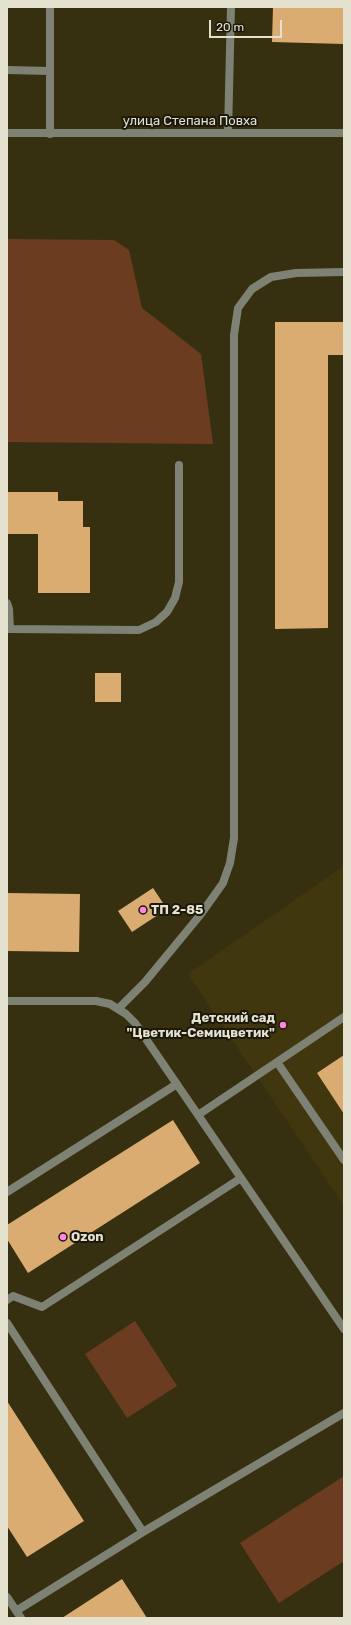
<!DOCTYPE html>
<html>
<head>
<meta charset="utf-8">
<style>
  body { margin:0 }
  #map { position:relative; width:351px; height:1625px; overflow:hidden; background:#373010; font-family:Rubik,sans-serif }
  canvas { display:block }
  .frame { position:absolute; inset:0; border:8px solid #e5e1cf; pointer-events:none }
  .scale { position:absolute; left:209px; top:20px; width:73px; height:18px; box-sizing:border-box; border:2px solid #e5e1cf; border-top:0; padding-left:5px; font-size:12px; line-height:14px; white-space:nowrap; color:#e5e1cf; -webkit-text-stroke:3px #1b180b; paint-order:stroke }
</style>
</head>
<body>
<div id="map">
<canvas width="351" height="1625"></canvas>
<div class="frame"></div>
<div class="scale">20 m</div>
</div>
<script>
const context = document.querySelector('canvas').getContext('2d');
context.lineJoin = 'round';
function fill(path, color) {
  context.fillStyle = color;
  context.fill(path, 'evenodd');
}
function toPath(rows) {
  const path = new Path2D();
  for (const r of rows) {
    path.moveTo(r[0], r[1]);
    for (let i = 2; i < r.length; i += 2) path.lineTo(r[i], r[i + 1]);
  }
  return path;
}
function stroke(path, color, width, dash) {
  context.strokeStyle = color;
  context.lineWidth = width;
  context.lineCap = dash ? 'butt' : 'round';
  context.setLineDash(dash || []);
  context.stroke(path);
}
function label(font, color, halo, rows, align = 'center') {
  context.font = font + ' Rubik,sans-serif';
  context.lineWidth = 4;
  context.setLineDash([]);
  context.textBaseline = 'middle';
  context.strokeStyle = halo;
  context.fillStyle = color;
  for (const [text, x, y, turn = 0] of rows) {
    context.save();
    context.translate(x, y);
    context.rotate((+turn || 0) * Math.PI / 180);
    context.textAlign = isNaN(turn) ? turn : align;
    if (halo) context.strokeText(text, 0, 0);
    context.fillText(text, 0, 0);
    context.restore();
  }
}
fill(toPath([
  [344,866,344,1206,188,974]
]), '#40370f');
fill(toPath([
  [7,239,114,240,129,250,142,308,201,354,213,444,7,442],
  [135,1321,177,1386,127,1418,85,1354],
  [344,1476,344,1561,279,1603,240,1543]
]), '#6c3c21');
fill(toPath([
  [273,7,344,7,344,44,272,42],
  [275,322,344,322,344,355,328,355,328,628,275,629],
  [7,492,58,492,58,501,83,501,83,527,90,527,90,593,38,593,38,534,7,534],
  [95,673,121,673,121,702,95,702],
  [153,888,167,909,132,932,118,911],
  [7,893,80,894,79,952,7,951],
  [344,1055,344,1114,317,1073],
  [173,1120,200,1163,28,1273,7,1239,7,1225],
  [7,1401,84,1521,27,1557,7,1526],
  [122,1579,147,1618,62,1618]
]), '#daac72');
stroke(toPath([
  [7,70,50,71],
  [228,133,231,7],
  [50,134,50,7],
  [7,603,9,609,10,629],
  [7,629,139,630,156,622,167,612,175,598,179,582,179,465],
  [7,1001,96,1001,110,1004,126,1014,135,1023,198,1115,344,1329],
  [119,1008,145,982,201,914,223,883,230,863,234,838,234,335,238,308,252,289,271,277,296,273,344,272],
  [277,1062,344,1160],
  [198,1115,344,1017],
  [7,1192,177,1084],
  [7,1300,13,1296,42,1307,241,1178],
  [7,1323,143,1532],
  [7,1597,21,1618],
  [16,1611,143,1532,344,1413]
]), '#7e8274', 8);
stroke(toPath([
  [7,133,344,133]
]), '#7e8274', 8);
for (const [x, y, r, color] of [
  [143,910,4,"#ff85df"],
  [283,1025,4,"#ff85df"],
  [63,1237,4,"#ff85df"]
]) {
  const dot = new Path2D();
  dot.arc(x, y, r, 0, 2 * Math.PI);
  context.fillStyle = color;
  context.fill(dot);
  stroke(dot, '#1b180b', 1.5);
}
label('13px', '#e5e1cf', '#1b180b', [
  ["улица Степана Повха",190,121]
]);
label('bold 13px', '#e5e1cf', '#1b180b', [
  ["ТП 2-85",151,910],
  ["Детский сад",275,1018,"right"],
  ["\"Цветик-Семицветик\"",275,1033,"right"],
  ["Ozon",71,1237]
], 'left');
</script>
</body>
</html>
